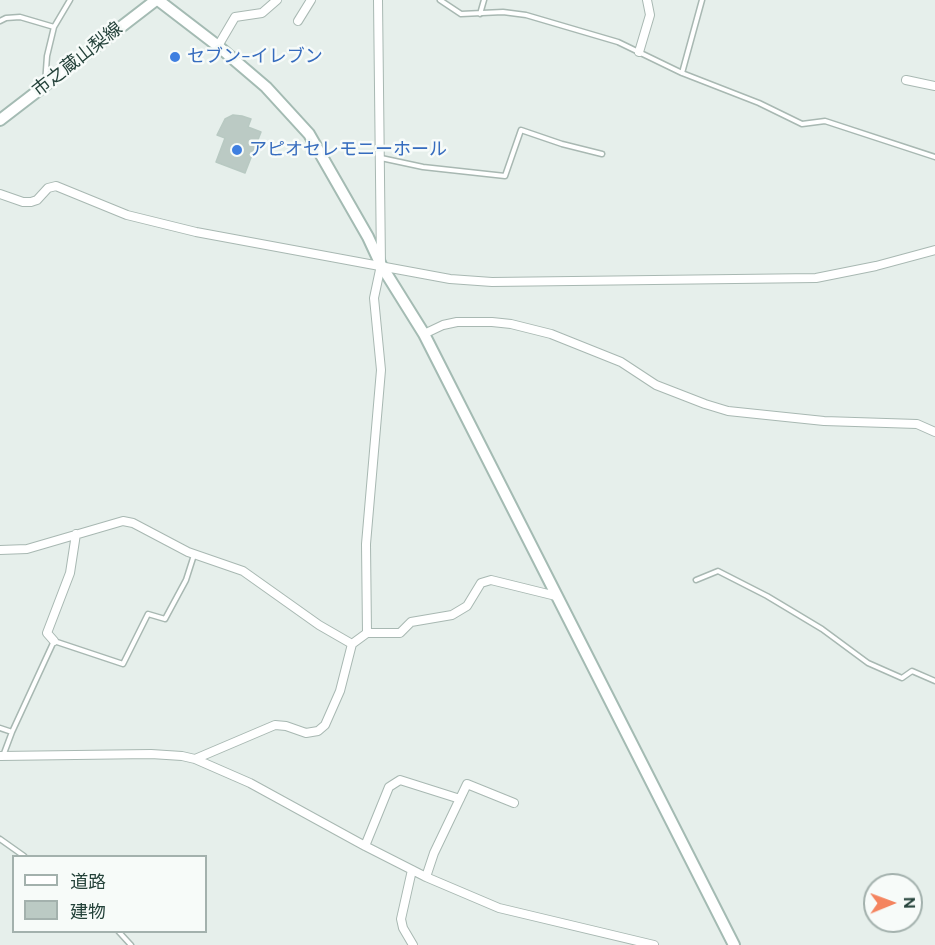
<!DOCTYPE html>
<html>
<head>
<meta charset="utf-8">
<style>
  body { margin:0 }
  #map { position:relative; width:935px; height:945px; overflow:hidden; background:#e6efeb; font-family:"DM Sans","Noto Sans JP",sans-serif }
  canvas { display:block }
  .legend { position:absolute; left:12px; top:855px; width:195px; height:78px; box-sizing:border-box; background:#f7fbf9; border:2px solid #a3b1ad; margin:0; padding:8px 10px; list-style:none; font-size:18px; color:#24423a }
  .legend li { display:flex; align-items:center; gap:12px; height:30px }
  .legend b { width:30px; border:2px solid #a3b1ad }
  .north { position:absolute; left:863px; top:873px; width:60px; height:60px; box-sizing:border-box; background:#f7fbf9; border:2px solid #a3b1ad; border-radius:50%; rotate:89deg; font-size:16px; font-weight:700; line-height:24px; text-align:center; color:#24423a }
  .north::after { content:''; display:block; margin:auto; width:21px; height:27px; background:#f4845f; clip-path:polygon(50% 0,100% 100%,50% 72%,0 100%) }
</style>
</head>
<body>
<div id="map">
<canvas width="935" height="945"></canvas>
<ul class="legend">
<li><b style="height:8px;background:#fff"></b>道路</li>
<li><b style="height:16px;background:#bbcac4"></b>建物</li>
</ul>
<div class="north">N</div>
</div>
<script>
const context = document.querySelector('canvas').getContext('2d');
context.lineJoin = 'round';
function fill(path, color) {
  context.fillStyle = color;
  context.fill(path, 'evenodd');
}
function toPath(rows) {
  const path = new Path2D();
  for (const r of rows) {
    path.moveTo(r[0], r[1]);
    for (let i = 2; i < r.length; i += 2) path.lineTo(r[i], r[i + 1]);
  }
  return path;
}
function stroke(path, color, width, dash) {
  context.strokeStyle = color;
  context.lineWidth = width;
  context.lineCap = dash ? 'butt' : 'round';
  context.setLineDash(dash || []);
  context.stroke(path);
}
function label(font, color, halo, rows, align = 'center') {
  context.font = font + ' "DM Sans","Noto Sans JP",sans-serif';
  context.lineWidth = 5;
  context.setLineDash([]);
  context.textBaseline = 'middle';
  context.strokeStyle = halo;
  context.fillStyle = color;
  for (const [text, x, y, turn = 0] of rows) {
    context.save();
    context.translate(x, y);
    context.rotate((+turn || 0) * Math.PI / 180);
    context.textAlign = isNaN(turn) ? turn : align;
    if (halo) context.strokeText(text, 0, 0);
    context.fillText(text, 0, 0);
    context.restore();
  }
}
const building = toPath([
  [233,115,242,116,251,119,248,127,261,132,245,173,216,162,225,138,217,135,225,119,233,115]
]);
fill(building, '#bbcac4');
stroke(building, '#b8c9c2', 1.5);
const lane = toPath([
  [440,0,461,14,503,12,526,15,618,42,682,73,759,103,802,124,825,121,935,157],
  [480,14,484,0],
  [0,21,6,18,20,17,54,27],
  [682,73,702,0],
  [45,84,47,56,54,27,70,0],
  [381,158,423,167,505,176,521,130,562,144,602,154],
  [696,580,718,571,767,596,822,629,868,663,902,678,912,671,935,681],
  [0,728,12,732],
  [3,756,12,732,54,641,123,664,148,614,165,619,186,580,194,555],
  [0,839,24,856],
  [119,932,131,945]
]);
const street = toPath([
  [298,21,311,0],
  [218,46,235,17,262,13,277,0],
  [639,52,650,15,647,0],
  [906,80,935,86],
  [0,194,23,202,31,202,37,200,48,188,56,186,127,215,196,232,450,279,492,282,816,278,876,266,935,250],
  [424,334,443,325,457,322,492,322,511,324,551,334,621,362,656,385,705,404,728,411,824,421,917,424,935,432],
  [0,550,27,549,123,521,133,523,188,552,243,571,319,625,352,644],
  [367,633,366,544,381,370,374,298,381,265,378,0],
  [54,641,47,633,70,573,76,534],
  [0,756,151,754,182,756,195,759,250,783,365,846,426,877,499,908,654,945],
  [195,759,275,725,286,726,306,733,318,731,325,725,340,691,352,644,367,633,400,633,411,622,452,615,467,606,481,583,491,580,556,596],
  [365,846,389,787,400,780,460,799],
  [412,870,401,919,403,928,413,945],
  [426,877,434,853,467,784,514,803]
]);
const secondary = toPath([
  [158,0,218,46,266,87,309,134,368,237,381,265,424,334,734,945],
  [0,120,156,0]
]);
stroke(lane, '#a8b8b2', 7);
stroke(street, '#a8b8b2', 10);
stroke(secondary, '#a4bbb3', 14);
stroke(lane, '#fff', 4);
stroke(street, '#fff', 8);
stroke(secondary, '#fff', 10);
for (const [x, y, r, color] of [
  [175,57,6,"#3f7fe0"],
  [237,150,6,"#3f7fe0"]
]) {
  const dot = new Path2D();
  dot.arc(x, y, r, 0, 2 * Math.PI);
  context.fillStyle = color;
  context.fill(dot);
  stroke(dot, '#f7fbf9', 2);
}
label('18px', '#366cbe', '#f7fbf9', [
  ["セブン-イレブン",187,57],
  ["アピオセレモニーホール",249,150]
], 'left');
label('18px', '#24423a', '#f7fbf9', [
  ["市之蔵山梨線",78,60,-38]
]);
</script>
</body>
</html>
